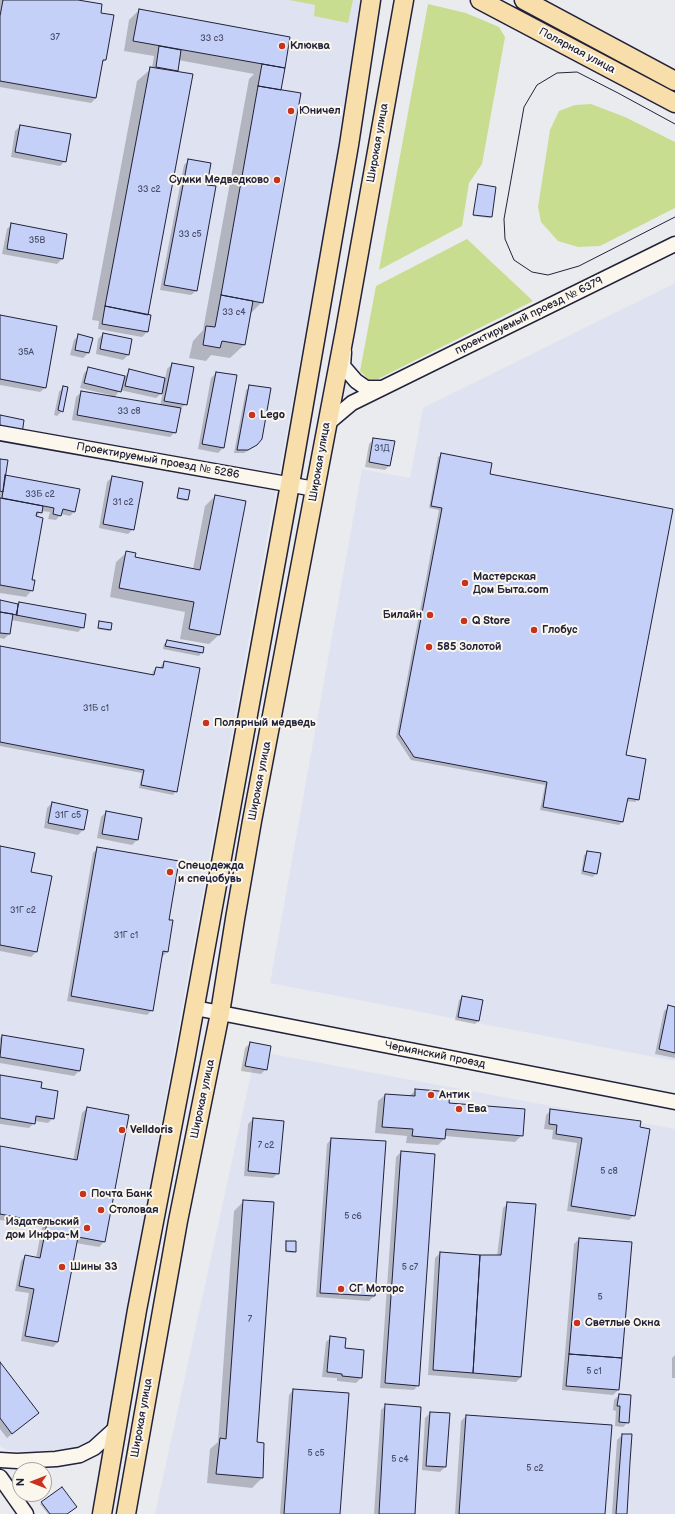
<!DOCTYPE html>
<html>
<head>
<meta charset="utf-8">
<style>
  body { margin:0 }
  #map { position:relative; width:675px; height:1514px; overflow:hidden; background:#eaebef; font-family:"Balsamiq Sans",sans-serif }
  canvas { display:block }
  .north { position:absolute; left:12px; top:1462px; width:40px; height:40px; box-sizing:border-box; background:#fbf7ec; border:1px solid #a4a2a5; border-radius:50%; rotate:270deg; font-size:11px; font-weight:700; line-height:16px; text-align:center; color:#22223b }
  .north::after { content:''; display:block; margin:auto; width:14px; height:18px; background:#c8321e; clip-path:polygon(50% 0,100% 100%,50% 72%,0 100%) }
</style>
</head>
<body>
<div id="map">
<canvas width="675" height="1514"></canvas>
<div class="north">N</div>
</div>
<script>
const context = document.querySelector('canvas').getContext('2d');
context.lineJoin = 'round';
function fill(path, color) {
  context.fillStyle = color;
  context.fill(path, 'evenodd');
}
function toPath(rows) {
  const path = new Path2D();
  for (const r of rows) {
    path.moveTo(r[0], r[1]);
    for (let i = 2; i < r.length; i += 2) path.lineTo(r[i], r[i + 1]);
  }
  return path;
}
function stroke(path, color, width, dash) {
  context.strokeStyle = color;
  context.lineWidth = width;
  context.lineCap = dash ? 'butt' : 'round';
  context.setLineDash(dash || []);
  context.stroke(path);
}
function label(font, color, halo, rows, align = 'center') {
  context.font = font + ' "Balsamiq Sans",sans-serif';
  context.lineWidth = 4;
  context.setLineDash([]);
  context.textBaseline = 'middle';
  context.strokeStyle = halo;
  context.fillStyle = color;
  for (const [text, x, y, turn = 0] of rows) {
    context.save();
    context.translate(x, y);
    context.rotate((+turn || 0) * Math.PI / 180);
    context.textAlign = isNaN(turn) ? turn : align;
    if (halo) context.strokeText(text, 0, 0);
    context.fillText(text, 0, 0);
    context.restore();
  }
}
fill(toPath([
  [0,0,364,0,346,114,273,506,108,1416,102,1431,92,1441,75,1448,27,1452,7,1450,0,1446],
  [675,283,675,1061,270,983,362,469,410,478,423,408],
  [256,1051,675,1129,675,1514,155,1514]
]), '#dfe3f1');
fill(toPath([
  [289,0,353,0,348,23,314,16,315,5],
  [428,4,466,13,499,27,505,37,482,164,469,183,462,226,379,270],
  [591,104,625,117,675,142,675,208,600,246,578,247,558,241,541,222,538,207,550,130,559,111,575,105],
  [467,239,533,301,378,379,368,379,360,371,376,286]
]), '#c9dd91');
fill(toPath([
  [0,0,72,0,99,14,105,60,102,63,96,98,91,103,0,87],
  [139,10,289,37,280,90,262,302,249,315,244,345,230,358,211,355,206,361,189,358,193,341,203,330,249,79,254,74,178,60,175,72,146,315,147,332,142,337,98,329,99,321,92,320,137,81,152,68,154,56,124,51,129,20],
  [20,126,65,161,60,166,11,157,15,131],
  [189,160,206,186,196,291,191,295,160,290,184,165],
  [478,186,491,217,490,218,473,216],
  [12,224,66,235,62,259,57,264,2,254,7,229],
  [0,316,45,388,40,392,0,385],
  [103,334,128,355,123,360,96,354,98,339],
  [79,335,92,338,88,353,83,358,70,355,74,340],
  [172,364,186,404,180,409,175,432,170,437,72,420,76,397,81,392,109,397,110,395,80,388,84,373,89,369,124,377,130,371,165,379,167,369],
  [120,390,156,398,163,392,160,406,114,398],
  [216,373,223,448,218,453,198,449,211,378],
  [63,387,62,411,57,416,54,415,59,392],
  [249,387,261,439,252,448,244,453,234,453,246,390],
  [374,439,390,465,385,470,365,467,369,444],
  [442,454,489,475,625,755,638,799,635,802,626,801,622,822,619,825,540,810,545,785,411,760,396,737,439,510,429,508,438,457],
  [0,460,4,476,75,511,70,516,61,514,56,520,48,519,50,512,41,511,36,517,31,581,32,590,26,597,0,593],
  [112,477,133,529,128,534,99,528,107,482],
  [179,490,187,500,186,501,177,499],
  [215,496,219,635,209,644,180,639,185,612,110,597,116,562,126,553,134,558,193,569,205,506],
  [0,601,18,604,19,603,83,627,78,632,11,620,9,634,4,639,0,638],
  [100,622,111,623,110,630,109,631,97,629],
  [167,641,202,652,199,656,163,649,164,644],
  [0,647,152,675,153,671,156,668,161,669,161,666,164,662,176,791,173,795,139,788,142,773,0,746],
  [52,803,83,830,78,835,44,828,47,808],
  [106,812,137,840,132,845,97,838,101,817],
  [0,847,30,873,36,952,31,957,0,951],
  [98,848,167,920,172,921,167,952,162,957,152,1010,147,1015,67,1001,93,853],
  [588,852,596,873,593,877,581,874,584,855],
  [462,997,482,1001,478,1021,475,1024,455,1020,459,1000],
  [669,1007,675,1008,675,1058,655,1054,664,1011],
  [2,1036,79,1071,74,1076,0,1063,0,1038],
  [250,1043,266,1069,261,1074,241,1071,245,1048],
  [0,1076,40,1089,53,1118,48,1123,35,1121,34,1123,29,1128,0,1124],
  [416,1090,448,1104,522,1135,515,1142,445,1136,444,1139,438,1145,406,1143,407,1136,375,1133,378,1101,385,1095,408,1097],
  [87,1108,127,1116,104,1242,99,1247,76,1243,58,1342,53,1347,21,1341,29,1293,15,1291,21,1261,25,1256,36,1258,42,1227,0,1220,0,1147,73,1161,82,1113],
  [551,1110,640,1122,634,1215,629,1220,567,1211,577,1143,552,1139,553,1130,544,1129,546,1115],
  [253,1119,278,1173,273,1178,244,1176,248,1124],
  [331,1139,384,1142,374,1296,369,1301,316,1297,327,1144],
  [401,1152,418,1385,414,1390,380,1388,396,1157],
  [244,1201,256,1443,263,1444,262,1478,252,1488,207,1483,210,1449,218,1442,234,1211],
  [508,1203,521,1377,516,1382,428,1375,435,1258,440,1253,497,1256,503,1208],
  [579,1239,630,1243,618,1390,613,1395,562,1390,574,1244],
  [286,1242,295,1251,294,1253,285,1252,285,1243],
  [331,1337,344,1349,361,1378,356,1383,337,1381,337,1378,322,1377,326,1342],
  [675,1355,675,1378,672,1378,672,1358],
  [0,1363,33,1417,7,1438,0,1429],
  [293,1390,339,1514,280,1514,289,1395],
  [619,1395,628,1422,623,1427,615,1426,616,1411,613,1410,614,1400],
  [386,1405,414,1514,374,1514,381,1410],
  [430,1413,445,1467,440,1472,422,1470,425,1418],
  [466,1416,604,1514,455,1514,461,1421],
  [622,1435,626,1514,612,1514,617,1440],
  [42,1503,66,1514,48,1514,40,1504]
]), '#0003');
const building = toPath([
  [3,0,78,0,102,4,101,13,114,15,106,60,103,60,96,98,0,81,0,16,3,0],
  [139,9,290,37,285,68,133,41,139,9],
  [159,46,181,50,178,71,156,67,159,46],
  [262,64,285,68,281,90,258,86,262,64],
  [150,67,193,74,148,315,105,306,150,67],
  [258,86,301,93,263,303,221,295,258,86],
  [20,125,71,134,66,162,15,152,20,125],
  [188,159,211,163,207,185,216,186,197,291,164,285,188,159],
  [478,184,496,187,492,217,473,215,478,184],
  [11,223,67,234,63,259,7,249,11,223],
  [221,295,253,301,245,345,222,341,220,348,203,345,206,326,215,327,221,295],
  [105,306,151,315,148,332,102,324,105,306],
  [0,315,57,326,46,388,0,379,0,315],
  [103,333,132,339,129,355,100,349,103,333],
  [78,334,93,338,89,353,75,350,78,334],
  [172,363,194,367,187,405,164,401,172,363],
  [88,367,125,376,121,392,84,383,88,367],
  [129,369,165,378,162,394,125,386,129,369],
  [216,372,237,375,224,448,202,444,216,372],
  [249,385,271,388,262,439,257,445,248,450,237,450,249,385],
  [63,386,68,387,63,412,58,410,63,386],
  [81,391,181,408,176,433,77,415,81,391],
  [0,415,24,420,22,434,0,429,0,415],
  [373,438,395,441,390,466,369,462,373,438],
  [441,453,492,463,490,474,673,509,626,755,646,759,639,800,628,798,623,822,543,807,547,782,414,757,399,734,442,508,431,506,441,453],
  [0,459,8,460,3,492,0,491,0,459],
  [5,475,80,489,75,512,63,509,61,516,53,514,54,508,2,498,5,475],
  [112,476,143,482,134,530,103,524,112,476],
  [179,488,190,490,188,500,177,498,179,488],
  [215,495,246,501,220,635,189,629,194,602,119,588,126,551,136,553,135,557,200,570,215,495],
  [0,498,43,506,42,513,37,512,36,516,43,518,32,580,35,580,33,591,0,585,0,498],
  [0,600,18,604,17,615,0,612,0,600],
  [19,602,86,614,84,628,16,615,19,602],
  [0,612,13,614,10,634,0,633,0,612],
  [99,621,112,623,111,630,98,628,99,621],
  [167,640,204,647,203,653,165,646,167,640],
  [0,646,154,675,156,667,163,668,164,661,200,668,177,792,141,785,144,770,0,742,0,646],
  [52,802,88,810,84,830,48,823,52,802],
  [106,811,142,818,138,840,102,834,106,811],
  [0,846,35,853,31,872,52,876,37,952,0,945,0,846],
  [97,847,179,861,169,920,173,920,168,952,163,951,153,1011,71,996,97,847],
  [587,851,601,853,597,874,583,871,587,851],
  [462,996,483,1000,479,1021,458,1017,462,996],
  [668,1005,675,1007,675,1053,659,1049,668,1005],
  [2,1035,84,1049,80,1071,0,1057,2,1035],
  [250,1042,271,1046,267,1070,245,1066,250,1042],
  [0,1075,42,1082,41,1088,58,1091,54,1119,36,1116,35,1124,0,1118,0,1075],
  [415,1089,450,1092,449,1103,525,1109,523,1136,446,1129,445,1139,412,1136,413,1129,382,1127,385,1094,415,1096,415,1089],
  [87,1107,129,1115,105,1242,78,1237,58,1342,25,1336,34,1289,19,1286,25,1255,40,1258,47,1223,0,1214,0,1146,77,1160,87,1107],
  [550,1109,641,1121,640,1127,650,1129,635,1216,571,1206,582,1138,556,1134,557,1125,549,1124,550,1109],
  [253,1118,284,1121,279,1174,248,1171,253,1118],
  [331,1138,386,1141,375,1296,320,1293,331,1138],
  [401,1151,435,1154,419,1386,385,1383,401,1151],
  [243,1200,274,1202,257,1442,264,1443,263,1478,216,1474,220,1438,226,1439,243,1200],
  [507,1202,536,1204,521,1377,473,1373,480,1255,501,1255,507,1202],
  [579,1238,632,1242,622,1358,569,1354,579,1238],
  [286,1241,296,1241,296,1252,286,1251,286,1241],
  [440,1252,480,1255,473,1373,433,1370,440,1252],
  [330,1336,346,1338,345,1348,364,1350,362,1378,342,1376,342,1374,327,1372,330,1336],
  [569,1354,622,1358,619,1390,566,1386,569,1354],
  [0,1362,39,1413,12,1434,0,1418,0,1362],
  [293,1389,349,1393,340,1514,284,1514,293,1389],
  [619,1394,631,1395,629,1423,619,1422,620,1406,617,1406,619,1394],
  [385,1404,421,1407,415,1514,379,1514,385,1404],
  [430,1412,450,1413,446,1467,426,1466,430,1412],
  [466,1415,612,1425,605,1514,459,1514,466,1415],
  [622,1434,632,1434,630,1462,627,1514,616,1514,622,1434],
  [44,1474,47,1481,44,1486,44,1474],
  [62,1487,77,1507,67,1514,50,1514,41,1502,62,1487]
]);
fill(building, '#c4d0f7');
stroke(building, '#22223b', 1);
const minor = toPath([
  [344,352,343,366,356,381,366,388,382,388],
  [327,424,352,403,675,244],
  [0,433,315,489],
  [195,1008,675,1102],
  [0,1460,17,1461,56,1459,80,1455,94,1448,116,1428],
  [0,1477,26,1514]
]);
const major = toPath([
  [480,0,675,103],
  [524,0,675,81],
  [102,1514,137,1310,186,1055,290,484,349,145,371,0],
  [126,1514,178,1221,220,1013,235,919,252,821,345,331,404,0]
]);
stroke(minor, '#22223b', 17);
stroke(major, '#22223b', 21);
stroke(minor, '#fbf7ec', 14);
stroke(major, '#f8deab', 18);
stroke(toPath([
  [675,124,618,93,577,72,557,73,537,85,524,107,504,219,505,239,514,260,532,272,548,275,579,266,675,217]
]), '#22223b', 1);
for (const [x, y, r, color] of [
  [282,46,4,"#c8321e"],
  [291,111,4,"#c8321e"],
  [277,180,4,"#c8321e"],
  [252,415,4,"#c8321e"],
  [465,583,4,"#c8321e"],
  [430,615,4,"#c8321e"],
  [464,621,4,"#c8321e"],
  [534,630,4,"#c8321e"],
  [429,647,4,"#c8321e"],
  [206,723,4,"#c8321e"],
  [170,872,4,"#c8321e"],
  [431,1095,4,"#c8321e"],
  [459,1109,4,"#c8321e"],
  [122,1130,4,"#c8321e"],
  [83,1194,4,"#c8321e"],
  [101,1210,4,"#c8321e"],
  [87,1228,4,"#c8321e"],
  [62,1267,4,"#c8321e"],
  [341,1289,4,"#c8321e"],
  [577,1323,4,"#c8321e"]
]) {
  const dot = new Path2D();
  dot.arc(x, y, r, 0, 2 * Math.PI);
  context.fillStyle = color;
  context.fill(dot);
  stroke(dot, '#fbf7ec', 1.5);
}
label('9px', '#4a4e6a', null, [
  ["37",55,38],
  ["33 с3",212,39],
  ["33 с2",149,190],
  ["33 с5",190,235],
  ["35В",37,241],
  ["33 с4",234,313],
  ["35А",26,353],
  ["33 с8",129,412],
  ["31Д",382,449],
  ["33Б с2",40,495],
  ["31 с2",123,503],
  ["31Б c1",96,709],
  ["31Г c5",68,816],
  ["31Г с2",23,911],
  ["31Г с1",126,936],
  ["7 с2",266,1146],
  ["5 с8",609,1172],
  ["5 с6",353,1217],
  ["5 с7",410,1268],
  ["5",600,1298],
  ["7",250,1320],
  ["5 с1",594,1372],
  ["5 с5",316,1454],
  ["5 с4",400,1460],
  ["5 с2",535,1469]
]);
label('bold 11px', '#22223b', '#fbf7ec', [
  ["Клюква",290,46],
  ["Юничел",299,111],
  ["Сумки Медведково",269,180,"right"],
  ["Lego",260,415],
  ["Мастерская",473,577],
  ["Дом Быта.com",473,590],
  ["Билайн",422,615,"right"],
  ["Q Store",472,621],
  ["Глобус",542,630],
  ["585 Золотой",437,647],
  ["Полярный медведь",214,723],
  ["Спецодежда",178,866],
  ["и спецобувь",178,879],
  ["Антик",439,1095],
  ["Ева",467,1109],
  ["Velldoris",130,1130],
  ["Почта Банк",91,1194],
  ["Столовая",109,1210],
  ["Издательский",79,1222,"right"],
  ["дом Инфра-М",79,1235,"right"],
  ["Шины 33",70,1267],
  ["СГ Моторс",349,1289],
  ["Светлые Окна",585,1323]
], 'left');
label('11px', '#22223b', '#fbf7ec', [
  ["Полярная улица",577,51,28],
  ["Широкая улица",378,143,-80],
  ["проектируемый проезд № 6379",529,316,-26],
  ["Проектируемый проезд № 5286",158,461,10],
  ["Широкая улица",320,462,-80],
  ["Широкая улица",260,781,-79],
  ["Чермянский проезд",435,1055,11],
  ["Широкая улица",203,1099,-78],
  ["Широкая улица",142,1418,-80]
]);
</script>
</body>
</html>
